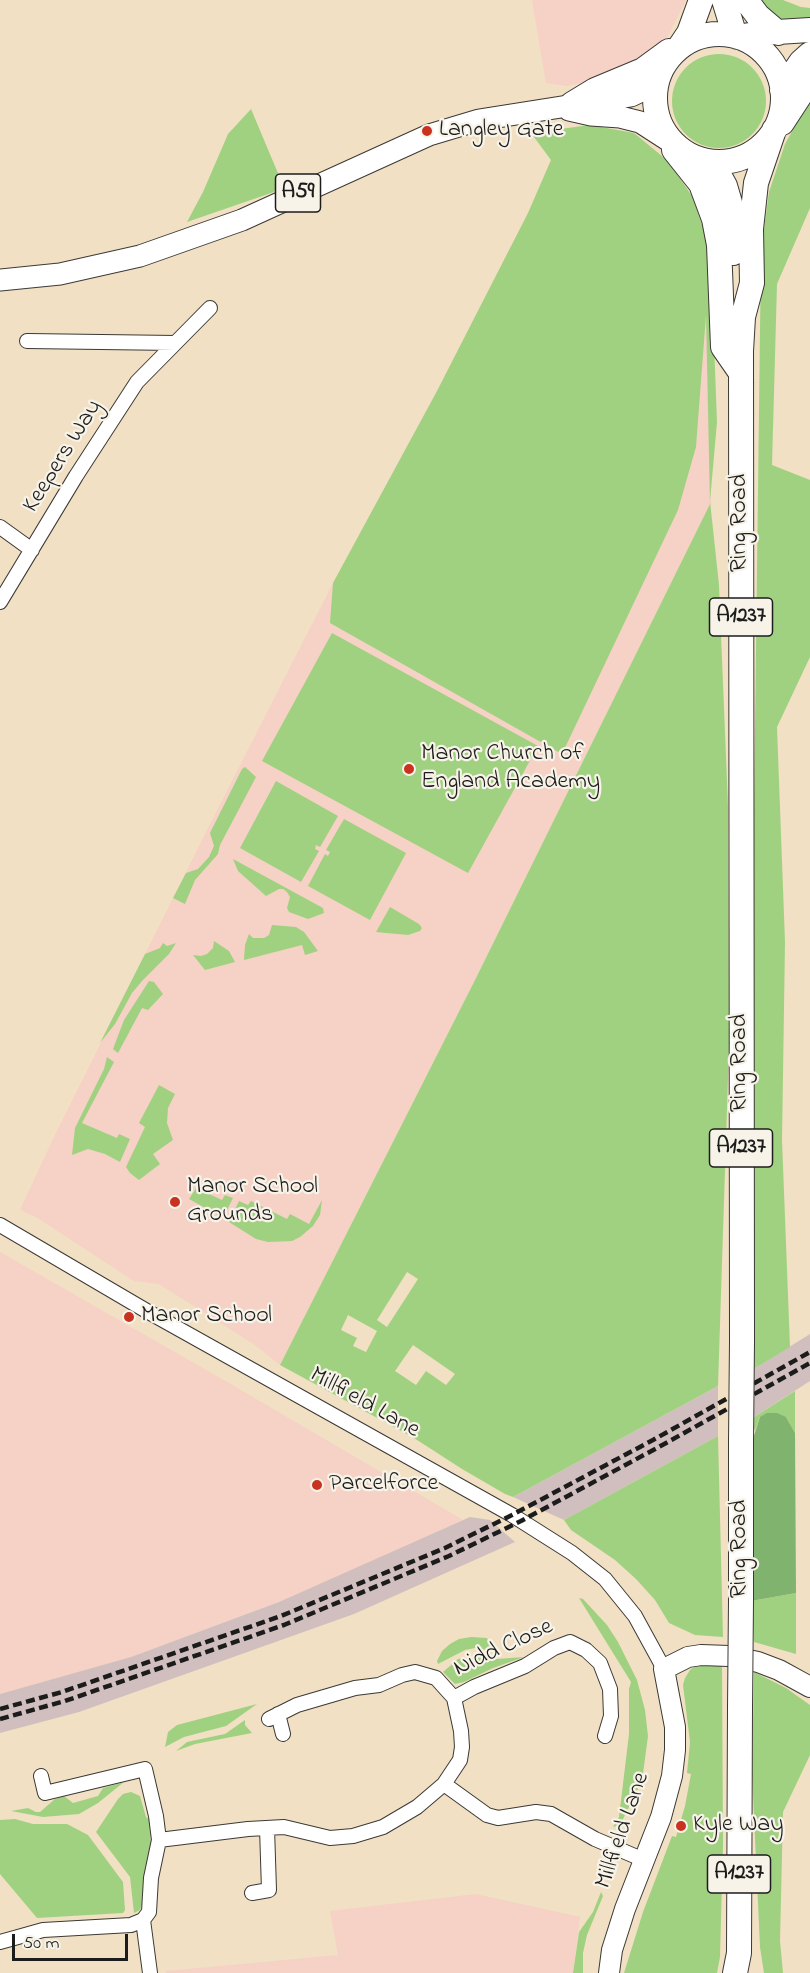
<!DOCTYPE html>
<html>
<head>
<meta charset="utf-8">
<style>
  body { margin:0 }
  #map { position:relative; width:810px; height:1973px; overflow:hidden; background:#f1e0c3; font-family:"Indie Flower",sans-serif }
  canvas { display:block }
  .scale { position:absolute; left:12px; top:1934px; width:116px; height:27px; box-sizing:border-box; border:3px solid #1c1c1c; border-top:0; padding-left:8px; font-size:18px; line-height:21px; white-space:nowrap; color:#1c1c1c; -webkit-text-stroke:4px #f7f3e8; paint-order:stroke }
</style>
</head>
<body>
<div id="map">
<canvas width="810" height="1973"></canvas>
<div class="scale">50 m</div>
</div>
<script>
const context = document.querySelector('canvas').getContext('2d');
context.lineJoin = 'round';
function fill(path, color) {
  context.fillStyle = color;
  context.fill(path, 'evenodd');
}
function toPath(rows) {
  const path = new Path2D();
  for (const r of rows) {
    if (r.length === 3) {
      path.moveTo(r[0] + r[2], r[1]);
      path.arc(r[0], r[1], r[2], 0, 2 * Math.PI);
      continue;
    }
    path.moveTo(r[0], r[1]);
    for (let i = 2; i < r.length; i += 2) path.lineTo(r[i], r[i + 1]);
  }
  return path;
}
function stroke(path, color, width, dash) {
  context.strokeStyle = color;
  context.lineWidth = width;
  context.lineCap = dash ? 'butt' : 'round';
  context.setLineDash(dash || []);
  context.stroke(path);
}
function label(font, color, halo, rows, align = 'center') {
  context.font = font + ' "Indie Flower",sans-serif';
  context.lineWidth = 4.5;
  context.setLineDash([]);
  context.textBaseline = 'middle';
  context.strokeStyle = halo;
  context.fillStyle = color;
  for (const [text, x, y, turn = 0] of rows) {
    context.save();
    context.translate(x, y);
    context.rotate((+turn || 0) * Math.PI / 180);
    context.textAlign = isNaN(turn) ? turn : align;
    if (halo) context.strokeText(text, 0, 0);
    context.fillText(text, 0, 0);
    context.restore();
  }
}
fill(toPath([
  [532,0,686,0,666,40,614,75,567,86,546,83],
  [551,160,707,306,711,502,475,980,280,1365,255,1345,159,1284,134,1281,36,1217,20,1210,53,1139,204,836,333,583,437,391,528,213],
  [0,1252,229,1383,463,1520,279,1602,131,1657,0,1694],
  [476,1894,580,1917,573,1973,166,1973,166,1971,338,1955,330,1911]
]), '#f6d1c5');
fill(toPath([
  [810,1334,810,1381,751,1419,752,1370],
  [718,1386,718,1436,564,1520,513,1497],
  [470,1517,490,1520,515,1542,354,1614,79,1712,0,1733,0,1694,131,1657,279,1602]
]), '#d1bfbf');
fill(toPath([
  [755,0,783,0,801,7,810,8,810,26,777,26],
  [719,101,47],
  [810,99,810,208,777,284,772,465,810,480,810,657,777,727,785,942,782,1140,790,1347,752,1370,754,808,761,251,769,192,785,144],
  [251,109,280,178,274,192,187,222,203,192,228,134],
  [590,125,634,133,668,161,692,196,705,233,711,265,717,422,710,501,719,585,728,806,729,1047,718,1386,513,1497,505,1494,462,1469,414,1438,280,1365,475,980,710,504,706,315,696,447,678,510,562,754,330,623,333,583,437,391,528,213,551,160,531,133],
  [407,1272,418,1279,387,1327,377,1320],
  [348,1315,377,1331,366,1352,353,1346,357,1338,341,1330],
  [413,1345,455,1374,446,1385,426,1371,416,1385,395,1371],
  [332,633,538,746,468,873,262,761],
  [245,767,256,777,220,845,218,854,195,880,185,904,173,898,186,873,198,869,209,857,214,846,210,833,242,769],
  [276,781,338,816,320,847,316,845,315,849,319,851,301,882,240,848],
  [344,819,406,853,370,920,308,886,325,854,328,856,330,852,326,850],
  [233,859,323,908,324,913,308,919,289,912,287,908,290,897,287,892,283,889,279,889,266,896,238,871],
  [390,907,419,924,422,928,420,931,408,935,376,932],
  [272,925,296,927,304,932,318,951,305,955,302,945,244,960,245,945,249,934,253,938,264,938,269,935],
  [214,941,229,951,235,962,205,970,193,955,201,956,207,954,213,948],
  [163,943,167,946,176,943,169,954,142,981,132,993,115,1024,100,1043,145,954,160,948],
  [149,981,154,982,163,994,148,1010,142,1008,118,1053,113,1049,124,1020],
  [107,1057,114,1062,82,1123,117,1138,119,1134,130,1139,120,1162,105,1154,88,1149,72,1155,75,1128,104,1069],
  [159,1085,175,1094,168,1108,167,1123,173,1140,153,1154,160,1164,139,1180,130,1173,126,1167,145,1127,139,1123],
  [196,1188,222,1200,225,1195,233,1198,223,1218,189,1199],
  [322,1200,320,1215,313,1226,300,1237,292,1241,268,1242,256,1239,229,1222,239,1201,248,1205,251,1201,287,1219,290,1214,309,1224],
  [795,1391,795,1433,786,1417,760,1417,755,1431,751,1419],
  [718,1436,723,1637,695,1635,669,1623,655,1600,636,1579,615,1560,571,1530,564,1520],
  [796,1593,796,1654,754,1642,751,1601],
  [579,1598,583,1599,607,1625,618,1642,637,1680,645,1710,648,1736,642,1781,620,1825,613,1827,619,1817,629,1734,629,1689,631,1682],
  [471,1637,487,1638,493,1651,475,1648,465,1650,438,1664,437,1661,442,1651,450,1644,459,1639],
  [471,1657,497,1659,524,1657,493,1668,464,1682,455,1684,443,1672,458,1659],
  [722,1662,723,1845,720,1957,717,1973,624,1973,643,1912,672,1836,676,1837,685,1806,691,1774,687,1773,690,1742,683,1685,685,1678,690,1670,697,1664],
  [754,1672,786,1688,810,1705,810,1755,783,1812,780,1941,783,1973,764,1973,760,1947,752,1773],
  [257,1704,226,1726,184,1737,165,1747,168,1732,177,1725],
  [245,1720,245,1725,252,1733,195,1744,176,1751,187,1742,225,1734],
  [124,1782,98,1803,79,1814,43,1817,11,1811,28,1808,36,1812,40,1812,55,1799,64,1796,73,1803,98,1796,103,1788],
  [131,1792,140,1796,146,1817,149,1819,151,1844,143,1879,144,1899,140,1910,134,1913,130,1877,96,1832,118,1799,123,1794],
  [15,1819,33,1824,67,1824,88,1835,123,1882,125,1910,123,1913,37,1918,0,1874,0,1820],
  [601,1892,603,1896,587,1935,583,1953,583,1973,573,1973,579,1932,593,1912]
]), '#a0d180');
fill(toPath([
  [767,1413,777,1413,786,1417,795,1433,796,1593,751,1601,752,1442,760,1417]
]), '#80b36e');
const street = toPath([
  [27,341,175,343],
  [0,527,32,550],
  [0,602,76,476,137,382,210,308],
  [0,1225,145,1310,512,1515,572,1553,605,1579,635,1616,664,1669],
  [454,1698,474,1687,525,1666,554,1648,570,1642,586,1650,600,1663,610,1689,611,1716,605,1736],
  [278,1714,283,1734],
  [41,1776,45,1793,145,1769,156,1816,159,1840,151,1878,149,1912,143,1920,150,1973],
  [444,1784,487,1815,498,1818,536,1812,551,1814,595,1839,644,1860],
  [159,1840,248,1829,284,1827,330,1838,353,1836,383,1827,417,1807,444,1784,460,1760,462,1747,461,1731,454,1698,436,1678,415,1672,402,1675,379,1685,355,1688,297,1705,269,1719],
  [252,1893,269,1890,267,1828],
  [0,1942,43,1930,131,1925,143,1920]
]);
const secondary = toPath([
  [609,1973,612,1950,625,1909,661,1817,672,1776,675,1750,675,1727,664,1669,688,1657,701,1655,729,1656,758,1662,779,1670,810,1687]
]);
const primary = toPath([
  [569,110,591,115,620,117,640,122,674,144],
  [0,280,60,274,140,256,242,220,429,135,479,120,631,96,656,84]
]);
const highway = toPath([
  [724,0,735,36],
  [746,0,758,16,778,33],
  [719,98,64],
  [738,37,761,33,810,30],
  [679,48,689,33,701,0],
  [782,90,801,62,810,54],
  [572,104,595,90,643,70,669,51],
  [782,123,810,80],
  [674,150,701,184,714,219,719,245,723,347,741,373],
  [712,162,725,186,730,203,733,253],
  [742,1341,741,351,743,317,752,283,751,229,756,183,774,130],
  [741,1601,741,1441],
  [735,1973,739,1953,740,1708]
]);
stroke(street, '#3c3935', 16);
stroke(secondary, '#3c3935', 22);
stroke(primary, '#3c3935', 23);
stroke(highway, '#3c3935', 26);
stroke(street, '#fff', 14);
stroke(secondary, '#fff', 20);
stroke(primary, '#fff', 21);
stroke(highway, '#fff', 24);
stroke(toPath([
  [0,1709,62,1692,281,1616,445,1548,512,1515,653,1440,810,1352],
  [0,1719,65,1701,284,1625,449,1556,521,1521,657,1448,810,1363]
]), '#1c1c1c', 4.5, [9, 4.5]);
const highwayBridge = toPath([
  [741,1441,742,1341],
  [740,1708,741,1601]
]);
stroke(highwayBridge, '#3c3935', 26, []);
stroke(highwayBridge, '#fff', 24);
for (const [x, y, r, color] of [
  [427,131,6,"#c8321e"],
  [409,769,6,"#c8321e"],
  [175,1202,6,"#c8321e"],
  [129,1317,6,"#c8321e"],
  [317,1485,6,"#c8321e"],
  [681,1826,6,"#c8321e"]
]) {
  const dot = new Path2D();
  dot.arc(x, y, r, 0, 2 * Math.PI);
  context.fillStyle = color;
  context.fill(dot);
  stroke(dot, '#f7f3e8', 2);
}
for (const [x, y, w] of [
  [298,193,45],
  [741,617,63],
  [741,1148,63],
  [739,1874,63]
]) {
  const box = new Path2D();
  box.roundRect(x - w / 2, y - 19, w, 38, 4.5);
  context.fillStyle = '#f7f3e8';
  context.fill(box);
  stroke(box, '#1c1c1c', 1.5);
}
label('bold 22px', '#1c1c1c', null, [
  ["A59",298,193],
  ["A1237",741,617],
  ["A1237",741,1148],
  ["A1237",739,1874]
]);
label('24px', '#1c1c1c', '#f7f3e8', [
  ["Langley Gate",439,131],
  ["Manor Church of",421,755],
  ["England Academy",421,783],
  ["Manor School",187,1188],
  ["Grounds",187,1216],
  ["Manor School",141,1317],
  ["Parcelforce",329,1485],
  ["Kyle Way",693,1826]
], 'left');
label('24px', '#1c1c1c', '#f7f3e8', [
  ["Keepers Way",64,457,-58],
  ["Ring Road",741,523,-90],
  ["Ring Road",741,1063,-90],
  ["Millfield Lane",364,1404,29],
  ["Ring Road",741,1549,-90],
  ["Nidd Close",504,1649,-25],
  ["Millfield Lane",624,1831,-71]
]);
</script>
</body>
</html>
